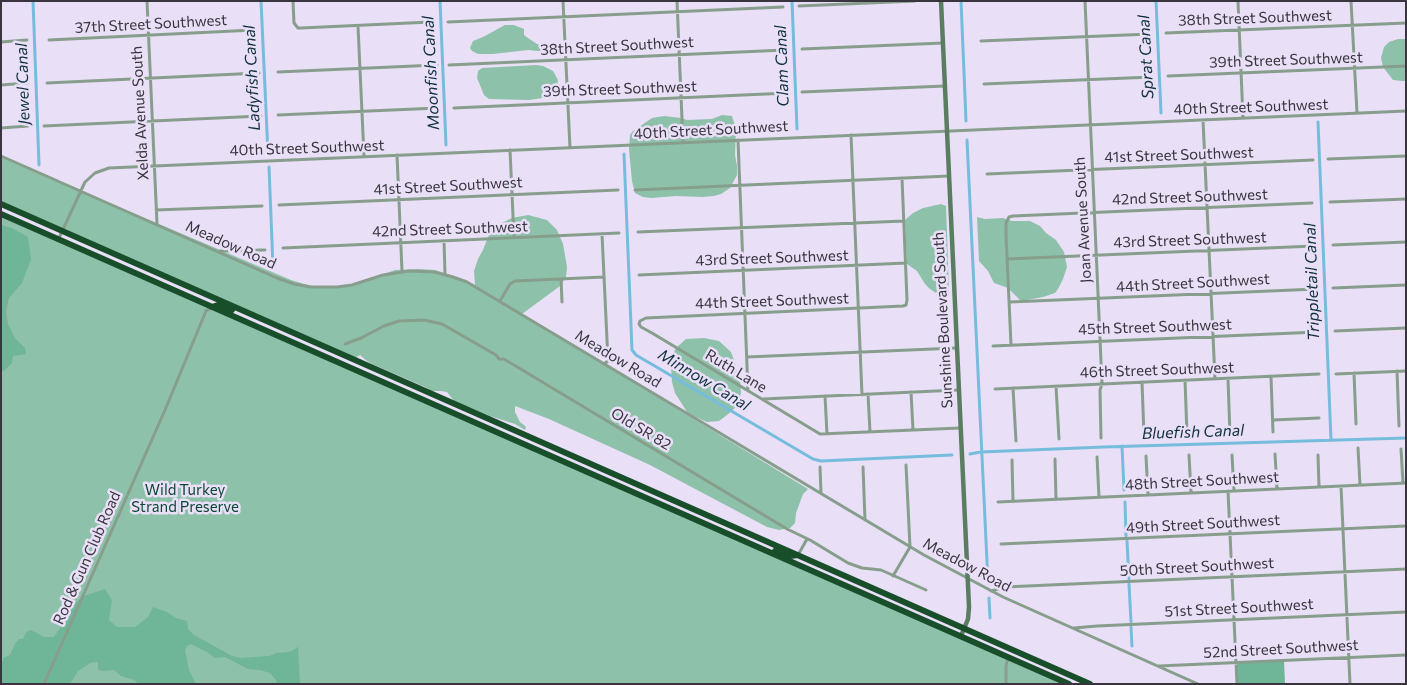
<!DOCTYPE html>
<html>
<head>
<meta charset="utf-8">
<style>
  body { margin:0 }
  #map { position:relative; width:1407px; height:685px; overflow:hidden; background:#e9dff7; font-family:Commissioner,sans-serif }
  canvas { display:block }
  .frame { position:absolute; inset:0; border:2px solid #39353e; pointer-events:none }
</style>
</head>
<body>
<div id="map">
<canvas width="1407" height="685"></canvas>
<div class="frame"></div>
</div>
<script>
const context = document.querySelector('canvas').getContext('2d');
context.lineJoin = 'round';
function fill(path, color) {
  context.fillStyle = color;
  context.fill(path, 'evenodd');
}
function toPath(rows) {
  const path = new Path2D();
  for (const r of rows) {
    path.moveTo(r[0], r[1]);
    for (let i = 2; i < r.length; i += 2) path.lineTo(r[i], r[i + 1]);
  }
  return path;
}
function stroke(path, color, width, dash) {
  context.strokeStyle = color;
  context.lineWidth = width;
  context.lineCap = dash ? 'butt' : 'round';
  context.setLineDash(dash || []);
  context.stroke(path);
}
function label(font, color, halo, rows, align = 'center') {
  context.font = font + ' Commissioner,sans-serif';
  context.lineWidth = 5;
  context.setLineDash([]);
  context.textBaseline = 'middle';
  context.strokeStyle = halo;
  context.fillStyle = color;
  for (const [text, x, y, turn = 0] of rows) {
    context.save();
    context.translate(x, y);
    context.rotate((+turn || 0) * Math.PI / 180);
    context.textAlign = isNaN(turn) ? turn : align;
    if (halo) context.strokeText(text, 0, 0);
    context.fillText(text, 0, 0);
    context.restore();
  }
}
fill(toPath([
  [505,25,514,25,524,29,524,35,528,38,537,44,552,48,552,51,547,52,528,50,493,54,478,54,472,51,470,48,473,41,483,37],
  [1398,39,1406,39,1406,81,1402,81,1393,80,1383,67,1381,58,1384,47,1389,42],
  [536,65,543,66,553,71,558,80,557,86,549,95,543,98,529,100,489,99,484,95,477,78,478,71,482,68],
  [722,115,732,116,736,129,735,155,737,166,737,175,730,188,721,194,714,196,702,197,676,196,651,198,643,197,635,193,632,181,629,149,630,135,633,131,652,118,664,116,681,118,687,120,712,119],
  [1,157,291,280,314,287,341,287,371,279,395,270,419,269,435,270,451,275,475,285,474,271,478,259,483,250,488,237,496,226,512,218,528,215,547,220,557,230,563,244,567,267,566,277,560,286,522,314,808,489,803,494,796,513,795,523,790,528,779,530,767,527,650,465,549,419,515,406,515,412,520,422,524,425,526,427,525,430,515,424,490,416,454,401,447,392,441,391,432,391,425,387,372,364,367,361,360,355,355,358,1,202],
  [941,204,946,206,949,292,945,294,936,293,930,289,925,284,917,271,907,264,905,220,913,213,923,208],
  [1,215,1065,684,48,684,3,658,1,666],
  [977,217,985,219,1003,218,1012,221,1030,221,1040,226,1046,233,1056,240,1064,252,1067,267,1063,279,1058,289,1055,293,1043,297,1027,300,1020,300,1008,288,994,283,988,271,979,261],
  [704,338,719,341,731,352,740,378,741,393,737,406,727,415,719,421,707,422,691,415,687,412,675,393,672,382,671,365,674,352,676,348,686,339]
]), '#8ec1aa');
fill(toPath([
  [1,225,12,228,28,237,31,259,22,283,9,298,6,312,8,324,15,338,25,348,26,354,13,356,12,363,4,371,1,371],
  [105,589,112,600,109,620,117,627,135,627,148,617,153,607,167,612,176,618,187,621,188,629,194,635,232,656,240,658,269,656,277,653,290,652,298,647,300,684,277,684,276,680,270,673,260,670,248,669,225,657,215,658,207,652,191,644,187,646,185,650,189,670,196,684,139,684,134,680,121,676,114,670,104,671,98,670,98,662,96,662,90,663,78,671,70,684,1,684,1,666,3,658,10,655,15,644,19,639,23,639,26,632,31,630,44,637,54,637,66,619,68,614,68,606,75,603,84,596],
  [1284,660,1285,684,1237,684,1237,662]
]), '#6fb597');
stroke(toPath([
  [33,1,39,165],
  [261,1,268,154],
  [440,1,446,145],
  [792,1,797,129],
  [961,1,966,121],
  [1156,1,1161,113],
  [1318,122,1331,440],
  [967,140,988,583],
  [624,154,632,350,636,355,813,459,821,461,952,455],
  [269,167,273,267],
  [1122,446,1124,490],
  [970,454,981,452,1104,447,1406,438],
  [1125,502,1126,536],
  [1127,541,1129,579],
  [1129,584,1131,622],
  [989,598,990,618],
  [1131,627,1132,646]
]), '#76bcdd', 3);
stroke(toPath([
  [147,1,157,224],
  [293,1,294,23,298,28,301,28,431,22],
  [563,1,570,148],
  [677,1,683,143],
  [1085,1,1102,384,1100,390,1101,438],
  [1238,1,1243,118],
  [1351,1,1357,113],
  [799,6,915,1],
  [448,22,783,7],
  [358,26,364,156],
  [1166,33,1406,23],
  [49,40,254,30],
  [981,41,1150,34],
  [1,42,27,40],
  [802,49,943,43],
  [449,65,785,50],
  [278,72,437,65],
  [1168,76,1406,66],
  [47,83,259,73],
  [984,84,1152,77],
  [1,85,27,83],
  [802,92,945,86],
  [454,108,788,93],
  [278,115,438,108],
  [1203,120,1215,379],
  [44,126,261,116],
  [1,128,28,126],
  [851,135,862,395],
  [738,140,748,391],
  [510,150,514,238],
  [397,155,402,271],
  [1,156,277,278,294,284,311,287,337,287,352,285,383,275,409,271,434,272,453,277,467,282,924,555,1003,597,1198,684],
  [1328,159,1406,156],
  [987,174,1313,160],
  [902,178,907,300,906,305,903,306,646,318,640,321,639,324,641,327,652,333,820,434,960,428],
  [635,190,949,176],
  [1330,202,1406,199],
  [279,205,618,190],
  [156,210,262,206],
  [638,232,904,221],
  [602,234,608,361,604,364],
  [59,238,85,182,95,173,109,168,1406,111],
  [444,241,445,274],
  [1333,245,1406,242],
  [283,248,619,233],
  [220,251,265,250],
  [1007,259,1314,246],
  [639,275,906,263],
  [561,279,562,302],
  [1333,288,1406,285],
  [500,301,510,284,515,281,604,277],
  [1010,302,1317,289],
  [1335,331,1406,328],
  [345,344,361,338,384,326,399,321,424,320,442,324,496,355,499,359,504,359,787,529,810,540,848,563,862,568,881,570,926,590],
  [1011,345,1006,235,1006,223,1009,217,1013,216,1312,203],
  [993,346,1318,332],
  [747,357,956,348],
  [1397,371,1399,426],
  [1354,373,1356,424],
  [1336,374,1406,371],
  [1271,377,1273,432],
  [1228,379,1230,435],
  [1185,380,1187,435],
  [1142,382,1144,436],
  [1056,386,1059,439],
  [1013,388,1016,441],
  [995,389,1319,374],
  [911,392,913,430],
  [868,394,870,432],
  [825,396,827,434],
  [763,399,958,390],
  [1273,420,1319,418],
  [1358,448,1360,485],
  [1401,449,1403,483],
  [1275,454,1277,488],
  [1189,455,1191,492],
  [1232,455,1234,491],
  [1318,455,1319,487],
  [1146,456,1148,495],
  [1097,457,1099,497],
  [1055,459,1056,499],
  [1012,460,1013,501],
  [820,467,821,493],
  [863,467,865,520],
  [1341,486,1350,684],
  [1228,491,1237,684],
  [998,502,1406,483],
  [1001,544,1406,526],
  [798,555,807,539],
  [893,576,910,547,906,465],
  [991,591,1005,587,1406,569],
  [1074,628,1097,626,1406,612],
  [1159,666,1406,655],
  [44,684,165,410,206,311,212,307],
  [1006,684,1006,666,1008,657]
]), '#879e8c', 3);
stroke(toPath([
  [941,1,969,607,968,619,961,636]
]), '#5a7d61', 4.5);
stroke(toPath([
  [1,204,1090,684],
  [1,214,1069,684],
  [212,307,219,305,232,310],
  [775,551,790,556,798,555]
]), '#184f2a', 6);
label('15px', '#39353e', '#e9dff7', [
  ["38th Street Southwest",1255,18,-2],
  ["37th Street Southwest",151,24,-3],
  ["38th Street Southwest",617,46,-3],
  ["39th Street Southwest",1286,60,-2],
  ["39th Street Southwest",620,89,-2],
  ["40th Street Southwest",1251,107,-2],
  ["Xelda Avenue South",140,113,-93],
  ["40th Street Southwest",711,130,-3],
  ["40th Street Southwest",307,148,-2],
  ["41st Street Southwest",1179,155,-2],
  ["41st Street Southwest",448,186,-3],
  ["42nd Street Southwest",1190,197,-2],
  ["Joan Avenue South",1083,220,-93],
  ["42nd Street Southwest",450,229,-2],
  ["43rd Street Southwest",1190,240,-2],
  ["Meadow Road",231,245,24],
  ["43rd Street Southwest",772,258,-2],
  ["44th Street Southwest",1193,283,-3],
  ["44th Street Southwest",772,301,-2],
  ["Sunshine Boulevard South",943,320,-93],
  ["45th Street Southwest",1155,327,-2],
  ["Meadow Road",618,359,31],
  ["46th Street Southwest",1157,370,-2],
  ["Ruth Lane",736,371,31],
  ["Old SR 82",641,429,31],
  ["48th Street Southwest",1202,481,-3],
  ["49th Street Southwest",1203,524,-3],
  ["Rod & Gun Club Road",87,558,-66],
  ["Meadow Road",967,565,28],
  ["50th Street Southwest",1197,567,-3],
  ["51st Street Southwest",1239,608,-3],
  ["52nd Street Southwest",1281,649,-3]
]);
label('15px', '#0a4632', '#e9dff7', [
  ["Wild Turkey",185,490],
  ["Strand Preserve",185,507]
]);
label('italic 16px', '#0f303e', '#e9dff7', [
  ["Sprat Canal",1146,57,-93],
  ["Clam Canal",782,66,-92],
  ["Moonfish Canal",431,73,-93],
  ["Ladyfish Canal",252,78,-93],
  ["Jewel Canal",23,84,-92],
  ["Trippletail Canal",1312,282,-92],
  ["Minnow Canal",704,380,31],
  ["Bluefish Canal",1193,432,-2]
]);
</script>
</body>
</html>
